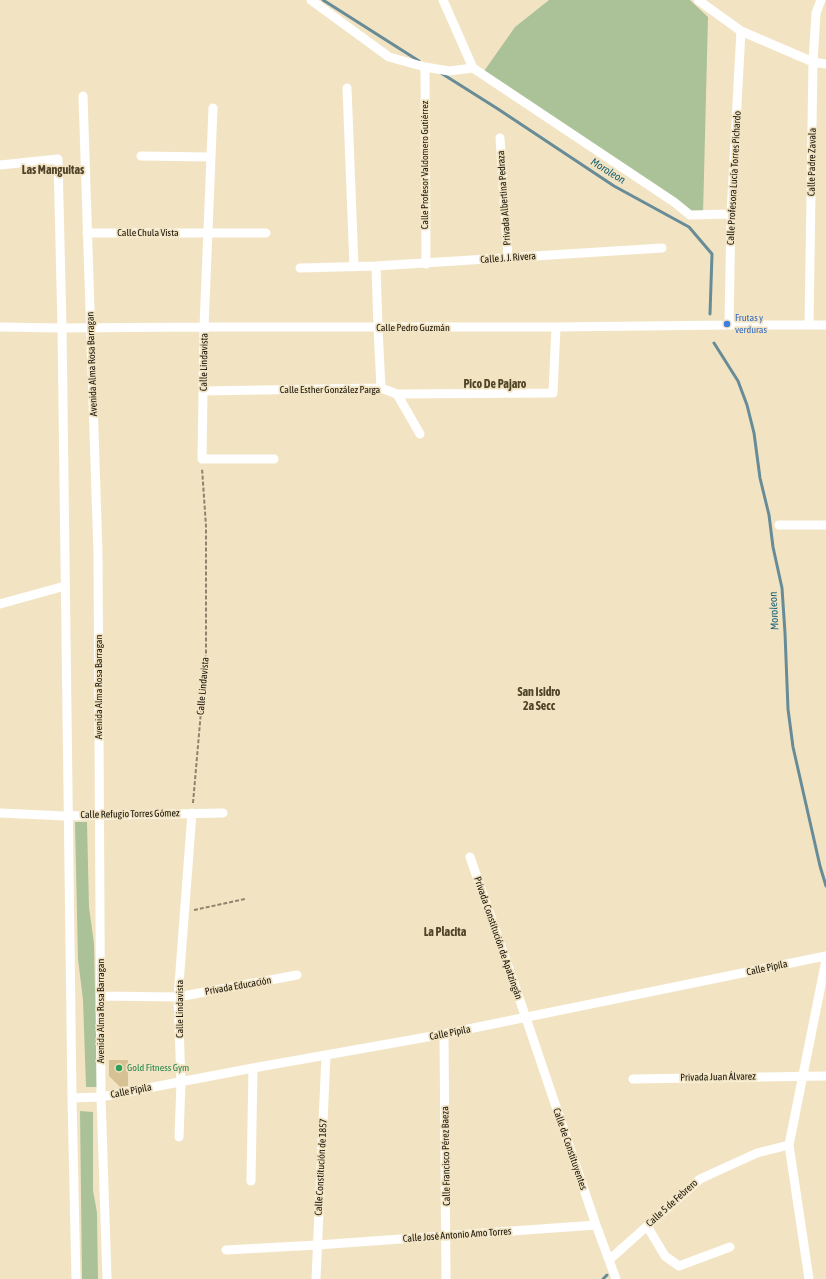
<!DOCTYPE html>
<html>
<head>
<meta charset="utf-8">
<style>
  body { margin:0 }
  canvas { display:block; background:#f2e4c3 }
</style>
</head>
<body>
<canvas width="826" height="1279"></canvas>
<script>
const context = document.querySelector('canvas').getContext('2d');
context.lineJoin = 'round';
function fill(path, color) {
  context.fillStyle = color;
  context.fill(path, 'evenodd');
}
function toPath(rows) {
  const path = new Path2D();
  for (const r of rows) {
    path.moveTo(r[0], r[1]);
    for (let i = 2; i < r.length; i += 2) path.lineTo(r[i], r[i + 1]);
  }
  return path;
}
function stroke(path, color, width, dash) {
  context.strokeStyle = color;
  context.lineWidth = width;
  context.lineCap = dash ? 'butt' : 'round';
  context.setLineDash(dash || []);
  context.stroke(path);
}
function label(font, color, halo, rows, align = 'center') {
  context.font = font + ' "Asap Condensed",sans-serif';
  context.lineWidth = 3.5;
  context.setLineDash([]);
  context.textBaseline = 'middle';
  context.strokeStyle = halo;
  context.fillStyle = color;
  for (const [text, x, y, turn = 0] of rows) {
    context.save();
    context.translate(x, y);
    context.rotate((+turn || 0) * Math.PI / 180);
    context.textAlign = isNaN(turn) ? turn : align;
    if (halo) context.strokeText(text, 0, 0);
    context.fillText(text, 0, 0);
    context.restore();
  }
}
fill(toPath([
  [549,0,690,0,708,17,703,215,690,215,482,74,515,27],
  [75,822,87,822,89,907,94,944,97,1087,86,1087,83,1000,78,959],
  [80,1111,93,1112,93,1190,97,1213,98,1279,82,1279]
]), '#abc298');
stroke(toPath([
  [323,0,419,61],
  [441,73,498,109,614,186,689,227,712,254,710,314],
  [714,343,738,381,747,405,754,433,760,478,769,515,773,547,782,588,785,633,788,709,793,747,820,866,826,886],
  [603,1279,607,1275]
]), '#678c97', 3);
fill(toPath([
  [109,1060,128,1060,128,1086,120,1087,109,1076]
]), '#d5c194');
stroke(toPath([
  [193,803,206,654,206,526,202,468],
  [194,910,245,899]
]), '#8d836d', 2, [4, 2]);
stroke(toPath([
  [311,0,389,57,425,67,449,71,473,68,674,202,690,215,731,214],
  [443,0,473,68],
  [698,0,741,31,813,62,826,64],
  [425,67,426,264],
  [347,88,354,267],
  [83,96,98,554,101,1097,107,1279],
  [213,108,204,327,202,459,274,459],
  [500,138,508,258],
  [141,156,211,157],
  [0,165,58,159,62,328,72,1098,76,1279],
  [87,233,266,233],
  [376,266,378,328,381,388],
  [300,268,376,266,662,248],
  [729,325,731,214,741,31],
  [809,325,813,62,816,13,821,0],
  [0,327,60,328,204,327,556,327,729,325,826,325],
  [203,391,381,388,397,394,553,393,556,327],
  [397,394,420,434],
  [779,525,826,525],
  [0,604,65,586],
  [0,813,65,816,223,813],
  [470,857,526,1018,596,1225,616,1279],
  [101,996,178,997,297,975],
  [444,1034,446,1279],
  [633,1079,826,1076],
  [72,1098,101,1097,253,1068,444,1034,826,956],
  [179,1137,181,1082,178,997,192,813],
  [251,1181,253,1068],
  [647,1226,665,1256,679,1266,730,1247],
  [226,1250,317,1245,596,1225],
  [609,1260,700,1179,757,1153,789,1145],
  [316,1279,326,1055],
  [809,1279,789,1145,826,960]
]), '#fff', 9);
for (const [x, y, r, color] of [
  [727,324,4,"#3f7fe0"],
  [119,1068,4,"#2e9e5b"]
]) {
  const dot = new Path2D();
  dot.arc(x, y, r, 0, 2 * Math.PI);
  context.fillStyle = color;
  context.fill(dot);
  stroke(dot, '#f2e4c3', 1.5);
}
label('10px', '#181308', '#f2e4c3', [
  ["Calle Padre Zavala",812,162,-89],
  ["Calle Profesor Valdomero Gutiérrez",425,165,-90],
  ["Calle Profesora Lucía Torres Pichardo",734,178,-87],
  ["Privada Albertina Pedraza",504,198,-94],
  ["Calle Chula Vista",148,233],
  ["Calle J. J. Rivera",508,258,-4],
  ["Calle Pedro Guzmán",413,328],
  ["Calle Lindavista",204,362,-89],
  ["Avenida Alma Rosa Barragan",92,364,-92],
  ["Calle Esther González Parga",330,390],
  ["Calle Lindavista",203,686,-85],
  ["Avenida Alma Rosa Barragan",99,687,-90],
  ["Calle Refugio Torres Gómez",130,814,-1],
  ["Privada Constitución de Apatzingán",498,938,71],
  ["Calle Pípila",767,968,-12],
  ["Privada Educación",238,986,-10],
  ["Calle Lindavista",180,1009,-90],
  ["Avenida Alma Rosa Barragan",101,1011,-90],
  ["Calle Pípila",450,1033,-11],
  ["Privada Juan Álvarez",718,1077,-1],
  ["Calle Pípila",131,1091,-11],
  ["Calle de Constituyentes",570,1149,71],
  ["Calle Francisco Pérez Baeza",446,1156,-91],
  ["Calle Constitución de 1857",321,1167,-87],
  ["Calle 5 de Febrero",672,1203,-42],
  ["Calle José Antonio Amo Torres",457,1235,-4]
]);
label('10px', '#366cbe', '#f2e4c3', [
  ["Frutas y",735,318],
  ["verduras",735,330]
], 'left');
label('10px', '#27864d', '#f2e4c3', [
  ["Gold Fitness Gym",127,1068]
], 'left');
label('italic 11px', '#196075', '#f2e4c3', [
  ["Moroleon",608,171,32],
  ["Moroleon",774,611,-93]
]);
label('bold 12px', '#504428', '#f2e4c3', [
  ["Las Manguitas",53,170],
  ["Pico De Pajaro",495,384],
  ["San Isidro",539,692],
  ["2a Secc",539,706],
  ["La Placita",445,932]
]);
</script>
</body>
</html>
